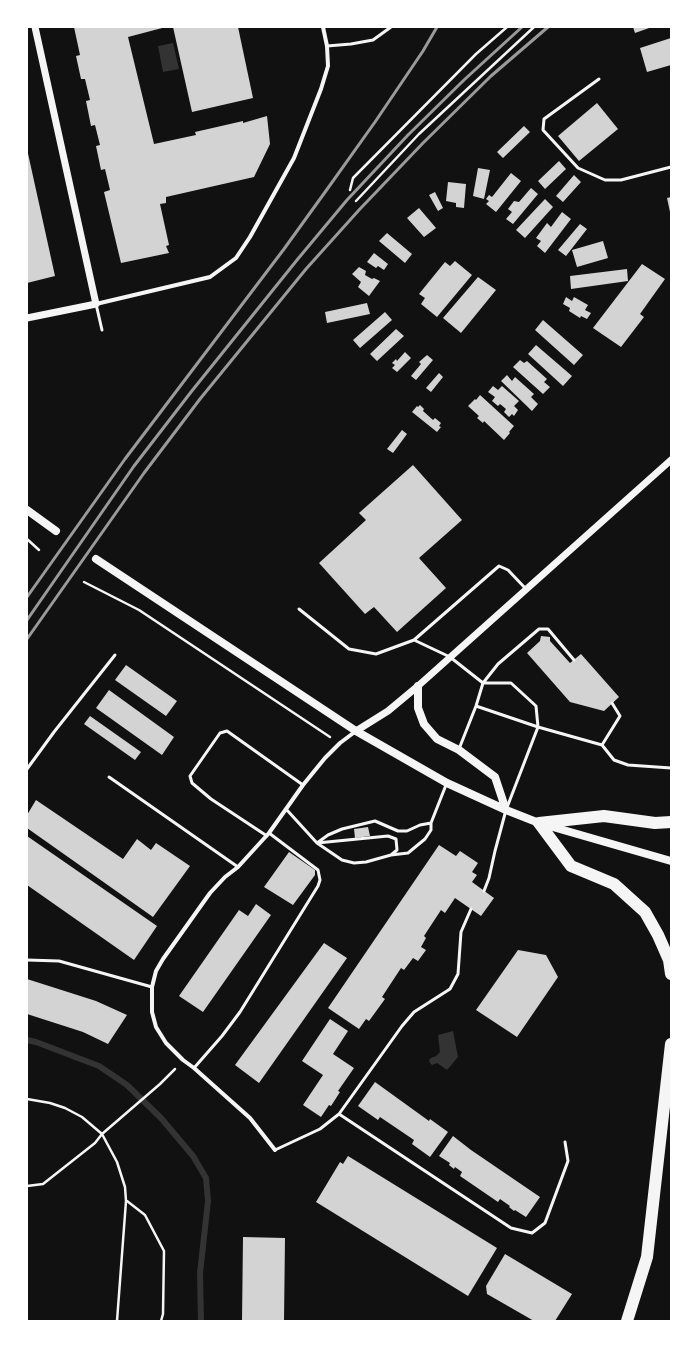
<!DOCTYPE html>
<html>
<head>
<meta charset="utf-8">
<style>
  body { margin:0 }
  #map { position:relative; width:698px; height:1348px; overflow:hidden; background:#111; font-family:"PT Sans",sans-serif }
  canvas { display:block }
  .frame { position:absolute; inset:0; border:28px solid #fff; pointer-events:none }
</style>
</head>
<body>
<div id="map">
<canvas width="698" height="1348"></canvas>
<div class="frame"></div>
</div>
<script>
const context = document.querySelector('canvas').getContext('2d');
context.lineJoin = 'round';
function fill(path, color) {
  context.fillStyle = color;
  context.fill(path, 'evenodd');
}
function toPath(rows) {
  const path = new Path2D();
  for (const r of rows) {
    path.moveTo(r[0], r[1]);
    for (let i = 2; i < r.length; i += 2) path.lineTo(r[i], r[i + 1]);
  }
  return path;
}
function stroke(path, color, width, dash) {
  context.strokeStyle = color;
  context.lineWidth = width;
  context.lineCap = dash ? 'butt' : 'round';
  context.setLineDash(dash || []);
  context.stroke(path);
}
fill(toPath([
  [173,43,179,69,163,72,158,46],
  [453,1031,458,1057,447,1070,437,1063,432,1065,430,1063,429,1060,431,1058,436,1056,440,1052,438,1035]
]), '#333');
stroke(toPath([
  [27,1040,36,1042,99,1066,127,1085,161,1118,193,1156,206,1178,208,1201,200,1273,201,1321]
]), '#333', 6);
fill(toPath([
  [74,27,166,27,128,37,154,144,196,135,195,132,243,121,243,123,267,116,270,144,254,177,166,197,166,203,160,204,169,245,166,246,169,253,121,263,104,192,110,190,105,169,101,170,96,146,100,145,95,125,91,126,86,101,90,100,85,79,81,79,76,56,80,55],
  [173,27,238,27,253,98,192,112],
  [633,27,652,27,635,33],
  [671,38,671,65,647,72,640,48],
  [597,103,618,129,579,161,558,136],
  [524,126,530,132,503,158,497,152],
  [27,149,55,276,27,283],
  [559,161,566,169,545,189,538,181],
  [478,168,490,170,484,199,473,196],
  [511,173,521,181,496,212,486,204,489,201,486,199,489,195,492,197],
  [574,175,581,182,563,202,556,196],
  [448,182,466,184,464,208,456,207,456,203,446,201],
  [531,188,538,194,513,224,506,219,512,212,508,209,514,201,519,202],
  [435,192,443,208,438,211,429,195],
  [671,197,671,212,670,212,667,198],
  [545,199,553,207,525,238,516,230],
  [419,208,436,228,424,237,407,218],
  [562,212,571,219,545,253,537,246,541,241,536,238,547,223,551,227],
  [580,224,587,229,566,256,558,250],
  [387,233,412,254,405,263,379,241],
  [603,241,608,258,577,267,572,250],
  [374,253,388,264,384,270,378,266,376,268,367,262],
  [455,261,472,275,437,317,421,304,425,298,419,294,445,262,450,266],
  [642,264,665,279,640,314,644,317,621,347,593,328],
  [359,267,366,271,365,275,372,279,374,278,380,281,369,296,358,287,361,282,352,274],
  [627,269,628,281,571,289,570,276],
  [478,277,496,290,461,333,443,318],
  [566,297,572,301,574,297,588,305,585,310,591,313,587,319,581,316,580,318,569,311,570,308,563,304],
  [367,303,370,314,327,323,325,312],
  [385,312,392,320,360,348,353,340],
  [543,320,583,355,574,365,535,330],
  [396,329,404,336,377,361,370,354],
  [536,345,572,376,563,386,528,354],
  [405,352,411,358,397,372,392,368,395,365,392,363,396,359,397,361],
  [427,355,433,360,416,380,411,376,421,364,419,362],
  [520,360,524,363,527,361,547,379,544,382,550,387,543,394,513,367],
  [439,373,443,377,431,392,426,388],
  [507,375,512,381,515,377,534,394,531,397,538,404,532,411,501,381],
  [493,386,498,390,502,386,519,401,514,406,518,410,514,416,512,414,509,417,504,412,506,409,500,404,498,406,492,401,495,397,488,392],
  [480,395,514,426,509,432,510,433,504,440,484,421,483,423,477,418,479,416,468,406,475,399,476,400],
  [420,405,424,409,423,411,433,420,435,418,441,423,439,426,441,427,437,432,412,412,417,406,418,407],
  [402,430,407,434,393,453,387,449],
  [413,465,462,520,419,558,446,588,397,632,374,607,365,614,319,563,366,520,359,513],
  [541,636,550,637,550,641,570,663,581,654,619,697,604,711,570,702,527,653,540,641],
  [126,665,177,701,166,716,115,680],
  [109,690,174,737,162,755,96,708],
  [90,716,141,752,135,760,84,724],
  [36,800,123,859,137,839,151,850,156,843,190,866,153,917,27,828,27,815],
  [368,827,370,836,355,838,354,829],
  [27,836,157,926,134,960,27,885],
  [439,845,456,856,460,851,478,863,472,872,477,875,472,882,494,898,481,916,455,898,445,913,441,910,424,936,426,938,421,947,426,950,418,961,413,958,404,970,401,968,382,997,385,999,369,1021,366,1019,359,1029,328,1008],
  [289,852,315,870,315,875,293,905,264,887],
  [256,904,271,915,203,1012,179,996,239,910,248,916],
  [324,943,347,958,259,1083,235,1065],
  [518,950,546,955,558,977,517,1037,476,1010],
  [27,979,96,1001,127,1015,108,1044,83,1032,27,1014],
  [330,1019,348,1031,333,1054,354,1068,338,1091,340,1092,331,1106,329,1105,321,1117,303,1105,323,1075,302,1061],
  [375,1082,429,1121,430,1119,448,1132,430,1157,412,1144,414,1140,380,1117,378,1120,358,1106],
  [453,1136,471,1150,540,1197,526,1217,515,1210,514,1211,509,1207,510,1206,500,1199,498,1202,460,1176,462,1172,455,1167,454,1169,449,1165,450,1163,439,1156],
  [348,1156,497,1248,468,1296,316,1202,340,1162,343,1164],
  [243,1237,285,1238,284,1321,242,1321],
  [505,1254,572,1294,555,1321,534,1321,487,1294,486,1286]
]), '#d3d3d3');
stroke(toPath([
  [350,190,353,178,476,54,507,27],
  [356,201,419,134,534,27],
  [27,539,39,550],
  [84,582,139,610,330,737],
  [27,1099,50,1103,65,1108,82,1117,102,1134,117,1162,125,1187,126,1201,117,1321],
  [27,1186,43,1184,95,1143,102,1134,160,1084,175,1069],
  [127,1201,145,1215,164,1251,163,1314,161,1321]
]), '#f5f5f5', 2.5);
stroke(toPath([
  [327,46,351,44,373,40,391,27],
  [599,79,544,119,543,130,578,168,605,180,621,180,671,167],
  [96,304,102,330],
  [299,609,349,649,376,654,414,640,450,657,483,683,511,683,536,706,538,727,476,706],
  [414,640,499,566,508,570,526,589],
  [602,745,620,716,612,703],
  [459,749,476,706,483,683,498,664,539,629,548,629,574,660],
  [27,769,54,732,115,655],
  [109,777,238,867],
  [286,809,317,843,342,860,354,863,366,862,391,855,408,853,425,839,431,830,431,823,446,785],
  [267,836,211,799,192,783,190,776,220,733,227,731,303,785],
  [317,843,328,835,342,829,375,821,398,831,407,831,420,825,431,823],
  [317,843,388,836,396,839,397,850,391,855],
  [484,891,489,878,495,851,506,810,538,727,602,745,614,760,628,765,671,768],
  [27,960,59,961,152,987],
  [194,1068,222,1036,240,1012,318,886,320,880,318,870,269,833],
  [339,1114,511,1228,532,1233,545,1223,568,1161,565,1142],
  [275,1150,320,1129,339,1114,402,1026,414,1012,450,989,458,974,461,932,471,909]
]), '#f5f5f5', 3);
stroke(toPath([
  [96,304,210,277,236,258,250,237,294,158,321,89,328,66,327,46,323,27],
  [275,1150,250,1118,194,1068,183,1060,166,1043,156,1027,152,1012,152,987,156,971,163,959,210,893,225,877,238,867,269,833,303,785,325,758,340,743,356,731]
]), '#f5f5f5', 4);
stroke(toPath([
  [27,318,96,304,35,27],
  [356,731,388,711,418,686,671,460]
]), '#f5f5f5', 7);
stroke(toPath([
  [27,510,56,531],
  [96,559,356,731,447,783,506,810,539,823,671,861],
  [418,686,418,708,424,724,437,739,459,750,495,777,506,810]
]), '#f5f5f5', 8);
stroke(toPath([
  [539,823,571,866,614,884,645,912,658,935,669,960,671,974],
  [539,823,604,816,655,823,671,822],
  [627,1321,647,1257,671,1044]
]), '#f5f5f5', 12);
stroke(toPath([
  [27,597,125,459,284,249,328,188,375,122,423,51,437,27],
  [27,620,134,466,191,392,297,260,347,200,408,135,464,80,522,27],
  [27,639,144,473,200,399,306,269,359,210,423,143,491,76,548,27]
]), '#9a9a9a', 3);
</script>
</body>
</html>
